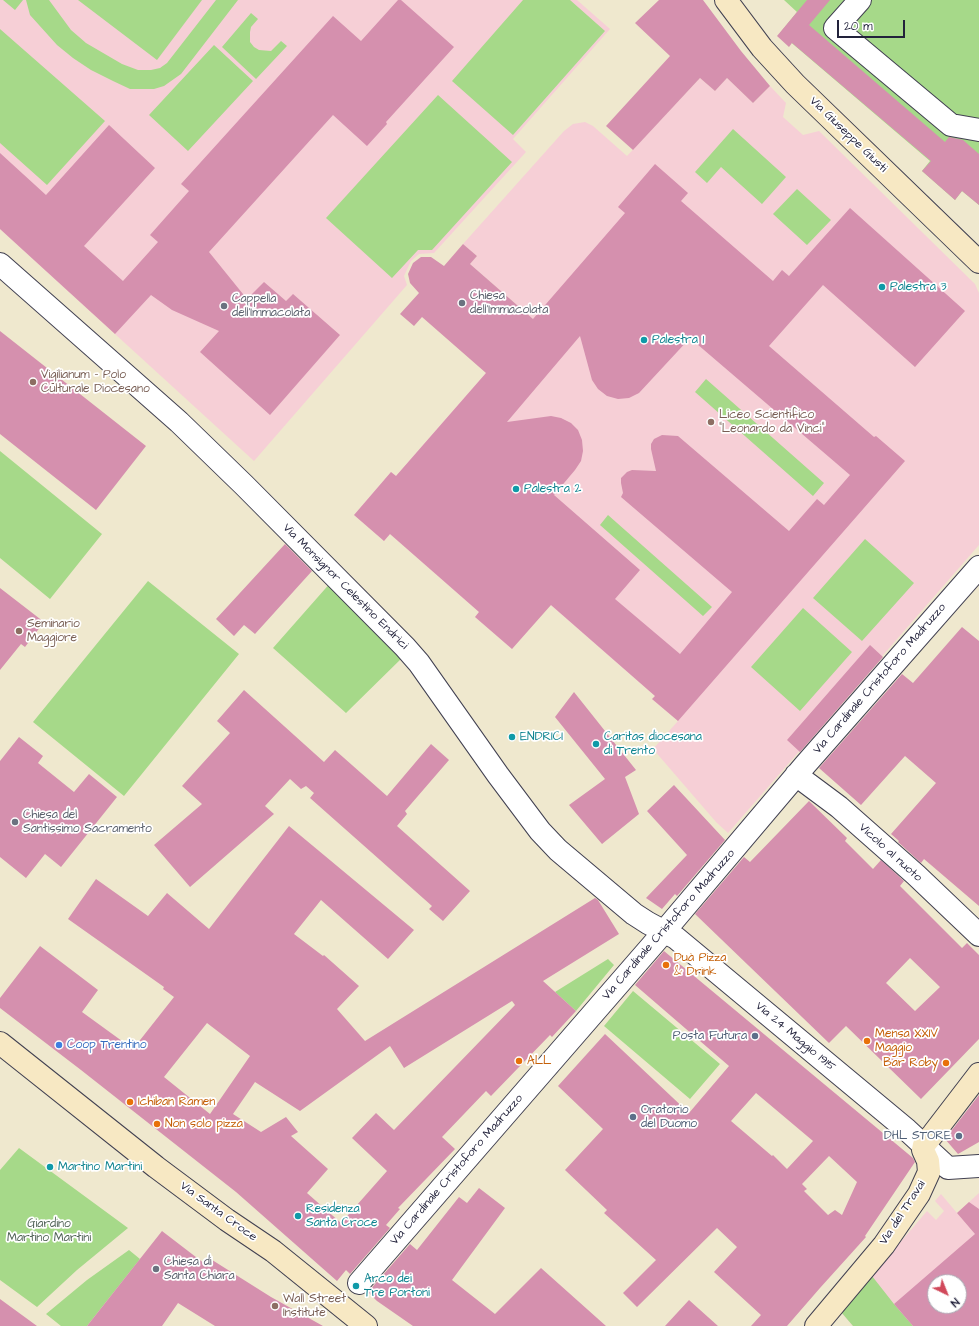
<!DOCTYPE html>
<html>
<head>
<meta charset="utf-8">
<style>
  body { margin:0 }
  #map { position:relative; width:979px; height:1326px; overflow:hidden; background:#efe8ce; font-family:"Architects Daughter",sans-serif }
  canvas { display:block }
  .north { position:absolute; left:927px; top:1274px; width:40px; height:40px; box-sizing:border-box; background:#fff; border:1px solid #a7a7b1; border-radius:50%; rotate:137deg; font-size:11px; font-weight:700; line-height:16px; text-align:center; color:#22223b }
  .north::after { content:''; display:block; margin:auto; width:14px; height:18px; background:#d1495b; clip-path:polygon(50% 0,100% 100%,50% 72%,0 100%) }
  .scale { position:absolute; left:837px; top:20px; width:68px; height:18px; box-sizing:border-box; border:2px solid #22223b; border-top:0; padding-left:5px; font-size:12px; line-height:14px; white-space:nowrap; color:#22223b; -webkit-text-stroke:3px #fff; paint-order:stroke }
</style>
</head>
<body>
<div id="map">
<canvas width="979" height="1326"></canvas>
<div class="north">N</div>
<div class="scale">20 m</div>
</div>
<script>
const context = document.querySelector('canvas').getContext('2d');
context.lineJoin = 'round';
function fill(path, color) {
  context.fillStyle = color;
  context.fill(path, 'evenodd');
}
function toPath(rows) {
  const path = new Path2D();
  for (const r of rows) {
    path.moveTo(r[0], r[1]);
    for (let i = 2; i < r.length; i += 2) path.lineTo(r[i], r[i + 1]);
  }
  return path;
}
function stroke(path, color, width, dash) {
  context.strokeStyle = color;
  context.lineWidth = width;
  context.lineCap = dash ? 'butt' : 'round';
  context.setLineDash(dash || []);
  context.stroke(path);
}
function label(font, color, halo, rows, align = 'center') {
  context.font = font + ' "Architects Daughter",sans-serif';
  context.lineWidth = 3.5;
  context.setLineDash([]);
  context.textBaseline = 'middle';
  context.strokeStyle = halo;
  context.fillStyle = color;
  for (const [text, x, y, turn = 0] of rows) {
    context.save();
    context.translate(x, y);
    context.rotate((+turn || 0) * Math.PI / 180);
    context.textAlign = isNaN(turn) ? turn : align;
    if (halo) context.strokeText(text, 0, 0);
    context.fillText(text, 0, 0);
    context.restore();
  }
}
fill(toPath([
  [0,0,577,0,610,29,513,139,526,152,434,253,419,254,411,261,404,276,407,285,254,461,0,229],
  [700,78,715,91,727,78,753,103,770,86,786,103,783,117,803,135,819,131,975,284,979,293,979,545,728,833,716,822,653,749,678,721,652,699,655,696,546,601,538,619,512,649,475,617,479,612,390,534,384,541,354,515,391,472,396,476,533,319,470,264,477,256,463,244,564,131,573,124,585,122,593,126,627,156],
  [979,1193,979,1326,853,1326,841,1312,927,1211,936,1220,944,1211,935,1201,941,1194,957,1213],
  [935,1282,959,1282,959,1306,935,1306]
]), '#f6cfd6');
fill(toPath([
  [3,0,23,0,15,10],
  [26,0,49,0,71,30,86,43,122,64,138,70,151,70,160,68,167,63,216,0,238,0,181,74,164,86,154,89,130,89,113,81,91,70,73,58,57,45,30,15],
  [78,0,202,0,157,60],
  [523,0,570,0,605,31,513,135,452,81],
  [784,0,979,0,979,205,962,191,955,200,922,171,930,161,780,33,797,12],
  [251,13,258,19,251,27,250,32,250,42,254,47,259,50,271,51,281,41,287,46,256,79,222,47],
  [0,29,105,121,47,185,0,143],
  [214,45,253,81,188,151,149,115],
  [438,95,512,162,432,250,418,250,392,278,326,218],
  [733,129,786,177,762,204,721,167,707,183,695,172],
  [797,189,831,220,807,245,773,214],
  [706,379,824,483,813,496,695,392],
  [0,451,102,534,50,599,0,558],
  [608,515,712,607,703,616,600,525],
  [865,539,914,583,862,641,813,598],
  [148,581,239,654,124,796,33,722],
  [332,581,404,656,346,713,273,648],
  [803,608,852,652,800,711,751,667],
  [608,959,614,965,576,1011,555,992],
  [633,991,720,1064,690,1099,604,1026],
  [19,1148,128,1228,77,1270,37,1307,0,1280,0,1170],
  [129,1250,140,1259,87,1326,61,1326,46,1314,87,1280],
  [872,1276,894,1304,913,1326,853,1326,841,1312]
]), '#a6d989');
fill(toPath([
  [398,0,401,0,454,47,386,122,387,124,367,146,333,115,209,252,247,299,264,282,286,301,293,294,340,335,270,415,200,352,219,331,172,310,151,295,115,334,0,229,0,153,46,195,109,125,155,168,84,246,123,281,158,242,150,235,189,191,181,184,333,16,361,41],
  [659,0,703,0,741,51,770,86,753,103,727,78,715,91,700,78,633,150,606,126,670,56,635,23],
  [807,0,830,0,809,25,945,142,949,137,963,140,979,154,979,205,962,191,955,200,922,171,931,161,792,43,789,47,777,36],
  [655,164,688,193,681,201,773,281,782,270,789,276,850,208,965,311,915,367,823,285,769,346,874,437,876,436,905,461,678,721,652,699,655,696,551,605,512,649,475,617,479,612,390,534,384,541,354,515,391,472,396,476,486,373,422,317,414,326,400,314,419,293,410,283,408,274,413,263,421,257,431,257,444,266,463,244,477,256,470,264,533,319,625,213,618,207],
  [580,336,592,380,598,389,607,396,618,399,629,398,639,393,690,338,850,475,824,505,817,499,789,531,678,436,662,435,654,439,651,444,651,449,656,471,632,470,627,472,621,478,621,483,623,493,621,497,732,592,680,654,615,599,640,570,554,495,575,470,581,461,583,451,582,440,578,430,571,423,561,418,551,416,507,422],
  [0,331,146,446,96,510,0,434],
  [285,544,312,571,255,634,244,625,234,636,216,619],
  [0,588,44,622,25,647,21,644,0,670],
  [962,627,979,641,979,906,924,859,921,863,898,842,899,841,891,834,936,783,905,756,861,805,819,768,902,674,913,683],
  [870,645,883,657,800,752,787,740],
  [244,690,324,762,335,750,387,796,431,744,449,760,405,811,407,814,397,826,470,891,443,921,429,909,432,906,310,798,314,793,306,786,301,789,290,779,265,806,274,814,190,887,154,845,202,804,182,786,230,733,217,721],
  [574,692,636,770,625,777,639,814,602,844,569,805,605,779,555,717],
  [19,737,43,756,38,763,74,792,89,774,117,797,61,867,45,854,26,878,0,857,0,761],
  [674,785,725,840,677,896,675,894,662,909,646,898,687,855,647,811],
  [809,801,847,838,845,841,873,869,881,860,904,881,900,886,962,948,967,943,979,955,979,1039,921,1099,846,1026,829,1043,695,914,744,857,750,862],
  [910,958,940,987,915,1011,886,983],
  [289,826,414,930,388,959,321,900,294,934,323,956,324,955,359,986,337,1009,365,1041,595,898,598,900,619,934,543,981,576,1011,552,1037,550,1035,491,1096,486,1091,442,1137,455,1149,398,1208,400,1209,386,1225,390,1228,350,1274,346,1270,337,1281,236,1192,81,1070,0,1008,0,998,40,946,98,990,82,1012,133,1049,174,997,163,989,164,987,68,919,96,879,148,916,167,893,209,929],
  [512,1001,515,1005,394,1130,376,1113,352,1138,387,1171,341,1223,307,1193,328,1169,291,1136,298,1132,286,1117,261,1132,233,1114,255,1082,300,1111,390,1046,404,1068],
  [207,1023,250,1056,210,1114,164,1077],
  [664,951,913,1158,915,1162,865,1236,866,1237,820,1288,787,1326,751,1326,761,1315,714,1272,737,1247,717,1228,637,1307,623,1293,656,1260,604,1213,607,1210,565,1170,603,1129,558,1086,605,1034,689,1113,729,1066,635,985],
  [756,1093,813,1141,787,1169,773,1155,772,1156,731,1121],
  [829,1156,857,1182,842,1215,835,1210,828,1215,804,1191,807,1189,802,1184],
  [979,1095,979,1142,958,1154,945,1139],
  [479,1188,505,1208,452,1280,495,1314,541,1268,606,1326,413,1326,377,1301,368,1292,410,1244,417,1250,459,1197,467,1203],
  [969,1202,979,1209,979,1326,913,1326,894,1304,975,1234,957,1213],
  [935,1282,959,1282,959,1306,935,1306],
  [162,1231,205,1264,209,1258,271,1297,323,1326,215,1326,178,1303,162,1326,87,1326],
  [0,1299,37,1326,0,1326],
  [689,1300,718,1326,665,1326]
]), '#d590ae');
const street = toPath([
  [860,0,835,28,951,125,979,130],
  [0,264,179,422,244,485,405,647,419,663,498,775,540,831,558,850,634,914,648,923,676,938,907,1130,948,1168,979,1166],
  [796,775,839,807,916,875,979,935],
  [359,1283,656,941,805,765,979,567]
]);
const secondary = toPath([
  [726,0,762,48,795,84,979,262],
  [0,1043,156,1167,227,1220,273,1251,366,1326],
  [816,1326,884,1245,919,1194,929,1172,928,1161,923,1150,924,1145,933,1134,979,1074]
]);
stroke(street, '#414051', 24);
stroke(secondary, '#414051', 24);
stroke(street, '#fff', 22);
stroke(secondary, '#f7e8c3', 22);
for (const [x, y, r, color] of [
  [882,287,4,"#0f9aa8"],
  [462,303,4,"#6b7280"],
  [224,306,4,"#6b7280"],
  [644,340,4,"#0f9aa8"],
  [33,382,4,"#8d6e63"],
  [711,422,4,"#8d6e63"],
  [516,489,4,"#0f9aa8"],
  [19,631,4,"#8d6e63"],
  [512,737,4,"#0f9aa8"],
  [596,744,4,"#0f9aa8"],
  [15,822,4,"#6b7280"],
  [666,965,4,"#e8710a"],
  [755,1036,4,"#5c6f8a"],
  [867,1041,4,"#e8710a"],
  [59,1045,4,"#3f7fe0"],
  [519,1061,4,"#e8710a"],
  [946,1063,4,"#e8710a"],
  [130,1102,4,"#e8710a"],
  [633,1117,4,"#5c6f8a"],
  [157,1124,4,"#e8710a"],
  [959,1136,4,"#5c6f8a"],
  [50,1167,4,"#0f9aa8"],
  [298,1216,4,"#0f9aa8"],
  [156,1269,4,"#6b7280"],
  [356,1286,4,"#0f9aa8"],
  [275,1306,4,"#8d6e63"]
]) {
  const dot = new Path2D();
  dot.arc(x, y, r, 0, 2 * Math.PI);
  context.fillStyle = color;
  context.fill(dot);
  stroke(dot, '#fff', 1.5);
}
label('12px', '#22223b', '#fff', [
  ["Via Giuseppe Giusti",848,135,44],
  ["Via Monsignor Celestino Endrici",345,587,45],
  ["Via Cardinale Cristoforo Madruzzo",880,679,-49],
  ["Vicolo al nuoto",890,853,42],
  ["Via Cardinale Cristoforo Madruzzo",669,925,-49],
  ["Via 24 Maggio 1915",795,1037,40],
  ["Via Cardinale Cristoforo Madruzzo",457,1170,-49],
  ["Via Santa Croce",218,1212,36],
  ["Via del Travai",903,1213,-57]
]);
label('12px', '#0d838f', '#fff', [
  ["Palestra 3",890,287],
  ["Palestra 1",652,340],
  ["Palestra 2",524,489],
  ["ENDRICI",520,737],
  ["Caritas diocesana",604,737],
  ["di Trento",604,751],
  ["Martino Martini",58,1167],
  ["Residenza",306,1209],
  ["Santa Croce",306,1223],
  ["Arco dei",364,1279],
  ["Tre Portoni",364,1293]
], 'left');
label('12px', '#5b616d', '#fff', [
  ["Chiesa",470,296],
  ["dell'Immacolata",470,310],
  ["Cappella",232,299],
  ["dell'Immacolata",232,313],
  ["Chiesa del",23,815],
  ["Santissimo Sacramento",23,829],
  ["Chiesa di",164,1262],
  ["Santa Chiara",164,1276]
], 'left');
label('12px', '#785e54', '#fff', [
  ["Vigilianum - Polo",41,375],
  ["Culturale Diocesano",41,389],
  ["Liceo Scientifico",719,415],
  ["\"Leonardo da Vinci\"",719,429],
  ["Seminario",27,624],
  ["Maggiore",27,638],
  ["Wall Street",283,1299],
  ["Institute",283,1313]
], 'left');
label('12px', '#c56008', '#fff', [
  ["Duà Pizza",674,958],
  ["& Drink",674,972],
  ["Mensa XXIV",875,1034],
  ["Maggio",875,1048],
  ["ALL",527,1061],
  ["Bar Roby",938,1063,"right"],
  ["Ichiban Ramen",138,1102],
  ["Non solo pizza",165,1124]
], 'left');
label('12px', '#4e5e75', '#fff', [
  ["Posta Futura",747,1036],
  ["Oratorio",641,1110,"left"],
  ["del Duomo",641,1124,"left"],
  ["DHL STORE",951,1136]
], 'right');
label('12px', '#366cbe', '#fff', [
  ["Coop Trentino",67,1045]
], 'left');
label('12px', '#506256', '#fff', [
  ["Giardino",49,1224],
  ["Martino Martini",49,1238]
]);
</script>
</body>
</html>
